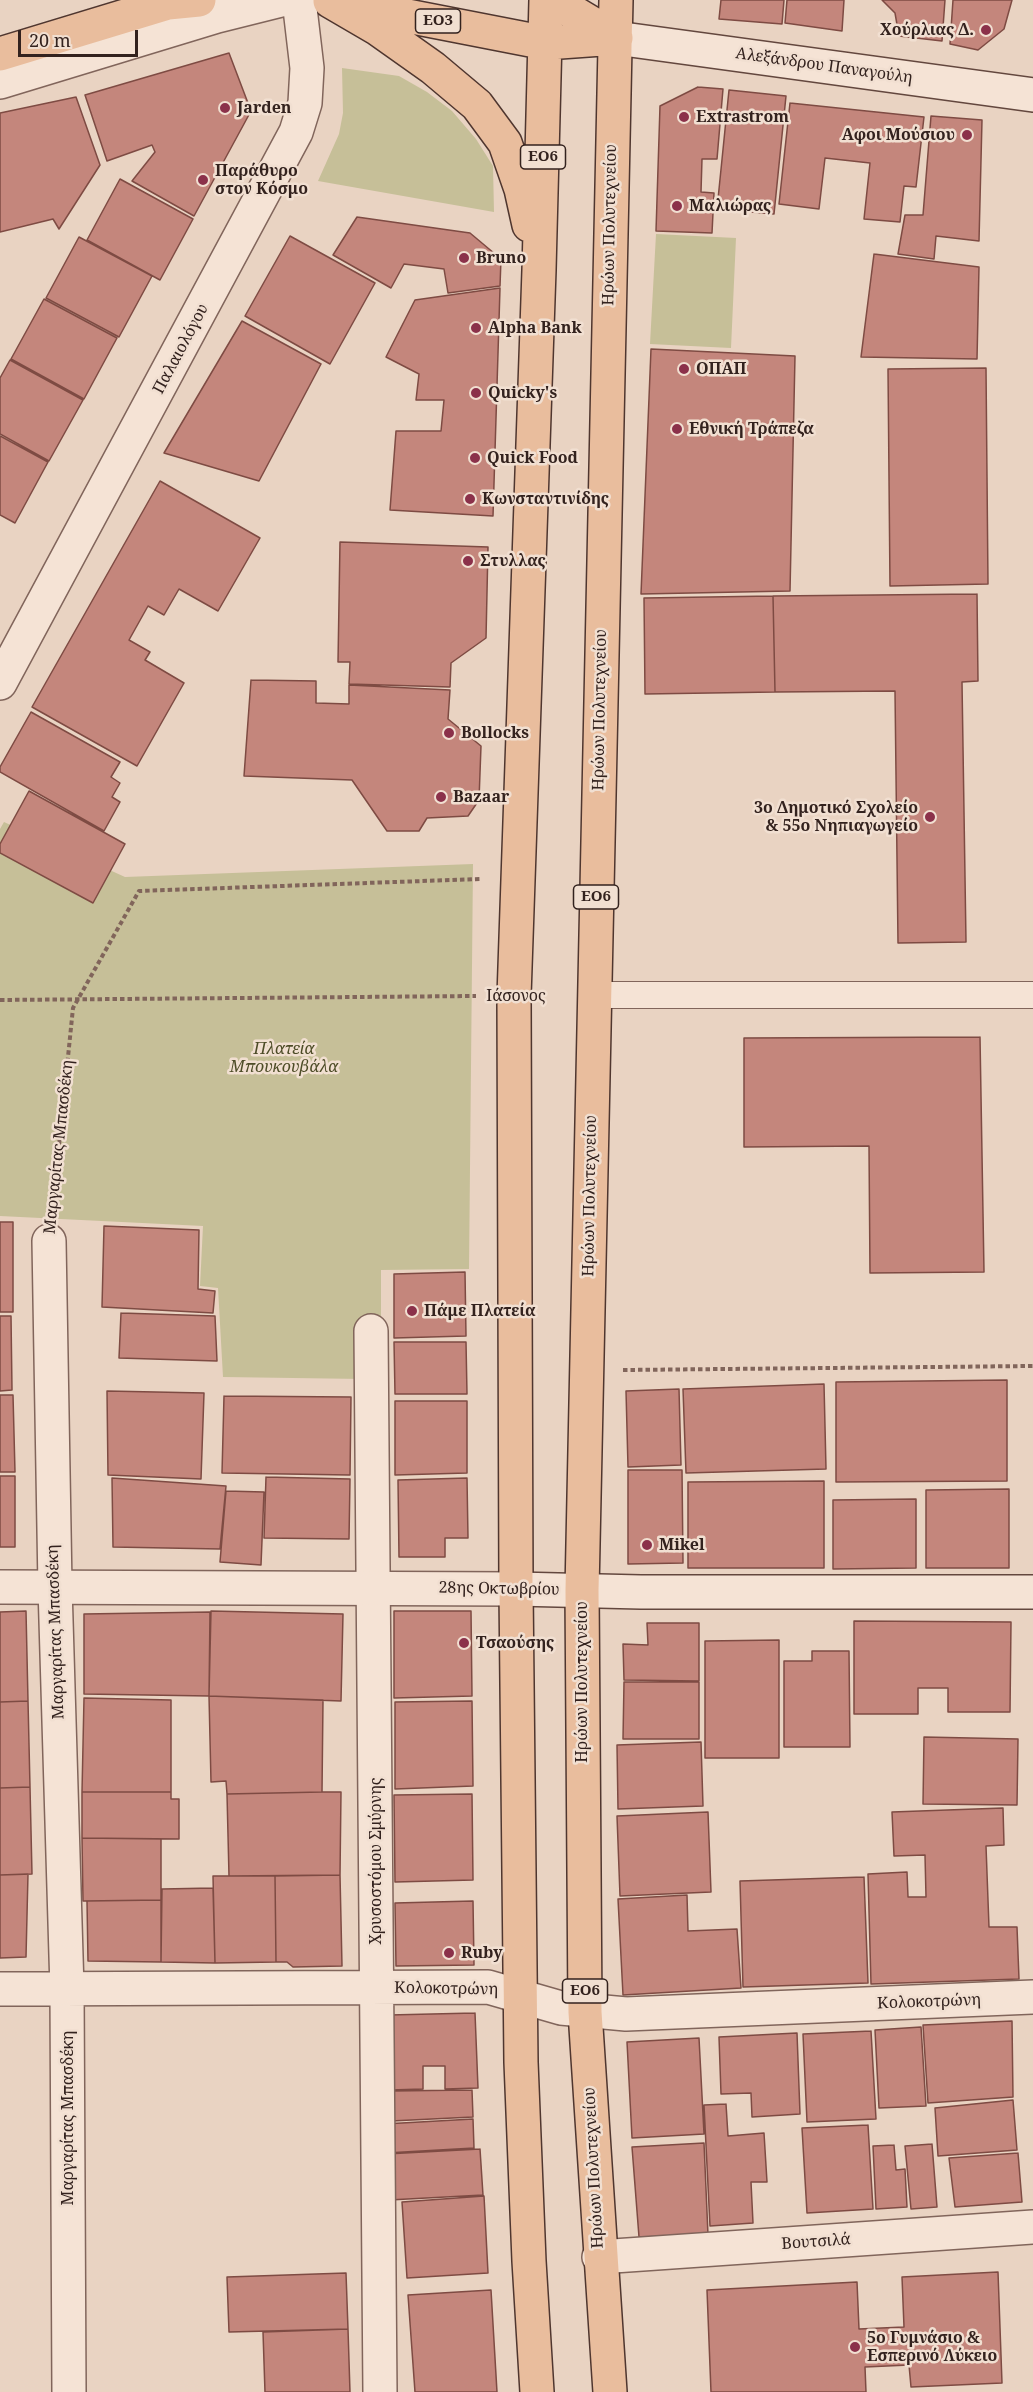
<!DOCTYPE html>
<html>
<head>
<meta charset="utf-8">
<style>
  body { margin:0 }
  #map { position:relative; width:1033px; height:2392px; overflow:hidden; background:#e9d3c2; font-family:"Noto Serif",serif }
  canvas { display:block }
  .scale { position:absolute; left:18px; top:30px; width:120px; height:27px; box-sizing:border-box; border:3px solid #33221e; border-top:0; padding-left:8px; font-size:18px; line-height:21px; white-space:nowrap; color:#33221e; -webkit-text-stroke:4px #f1dfd1; paint-order:stroke }
</style>
</head>
<body>
<div id="map">
<canvas width="1033" height="2392"></canvas>
<div class="scale">20 m</div>
</div>
<script>
const context = document.querySelector('canvas').getContext('2d');
context.lineJoin = 'round';
function fill(path, color) {
  context.fillStyle = color;
  context.fill(path, 'evenodd');
}
function toPath(rows) {
  const path = new Path2D();
  for (const r of rows) {
    path.moveTo(r[0], r[1]);
    for (let i = 2; i < r.length; i += 2) path.lineTo(r[i], r[i + 1]);
  }
  return path;
}
function stroke(path, color, width, dash) {
  context.strokeStyle = color;
  context.lineWidth = width;
  context.lineCap = dash ? 'butt' : 'round';
  context.setLineDash(dash || []);
  context.stroke(path);
}
function label(font, color, halo, rows, align = 'center') {
  context.font = font + ' "Noto Serif",serif';
  context.lineWidth = 5;
  context.setLineDash([]);
  context.textBaseline = 'middle';
  context.strokeStyle = halo;
  context.fillStyle = color;
  for (const [text, x, y, turn = 0] of rows) {
    context.save();
    context.translate(x, y);
    context.rotate((+turn || 0) * Math.PI / 180);
    context.textAlign = isNaN(turn) ? turn : align;
    if (halo) context.strokeText(text, 0, 0);
    context.fillText(text, 0, 0);
    context.restore();
  }
}
fill(toPath([
  [342,68,399,76,427,92,452,111,476,139,493,166,494,212,318,181,339,134,343,113],
  [656,234,736,238,731,348,650,344],
  [4,822,125,877,473,864,469,1269,381,1270,381,1326,363,1379,223,1377,218,1288,200,1286,203,1226,0,1216,0,829]
]), '#c6bf98');
const building = toPath([
  [721,0,784,0,782,24,719,19,721,0],
  [787,0,844,0,842,31,785,23,787,0],
  [882,0,945,0,942,41,899,36,895,13,882,0],
  [953,0,1012,0,1004,29,978,50,950,44,953,0],
  [229,53,251,111,194,216,132,181,155,152,152,145,107,161,85,95,229,53],
  [698,87,723,89,717,159,702,159,701,192,714,193,712,233,656,231,660,106,698,87],
  [729,90,786,96,774,214,717,209,729,90],
  [76,97,100,165,59,229,53,219,0,232,0,113,76,97],
  [790,103,924,117,916,187,904,186,900,222,864,219,870,163,825,158,819,209,779,204,790,103],
  [931,116,982,120,979,241,936,236,934,259,898,254,905,215,923,215,931,116],
  [120,179,193,219,160,280,87,240,120,179],
  [357,217,470,233,501,259,500,286,448,293,444,269,404,264,391,288,333,255,357,217],
  [290,236,375,283,330,364,245,316,290,236],
  [79,237,152,276,119,337,46,298,79,237],
  [874,254,979,267,977,359,861,357,874,254],
  [500,288,493,516,390,510,396,431,441,431,444,400,416,400,419,374,386,357,415,300,500,288],
  [44,299,117,338,84,399,11,359,44,299],
  [242,321,321,364,259,481,164,453,242,321],
  [651,349,795,356,790,591,641,594,651,349],
  [10,360,83,400,49,461,0,434,0,378,10,360],
  [986,368,988,584,890,586,888,369,986,368],
  [0,436,48,462,15,523,0,515,0,436],
  [160,481,260,538,218,611,179,589,164,615,148,606,129,640,150,652,145,660,184,683,137,766,32,707,160,481],
  [340,542,488,547,486,638,451,663,450,687,349,684,350,662,338,662,340,542],
  [977,594,978,681,962,682,966,942,898,943,895,691,775,692,773,596,977,594],
  [773,596,775,692,645,694,644,598,773,596],
  [251,680,316,681,316,703,349,704,349,685,450,690,448,719,481,746,479,800,468,816,427,818,419,831,387,831,352,780,244,776,251,680],
  [31,712,120,762,111,777,120,783,112,797,120,802,104,831,0,772,0,767,31,712],
  [29,791,125,844,93,903,0,853,0,844,29,791],
  [980,1037,984,1272,870,1273,869,1146,744,1147,744,1038,980,1037],
  [0,1222,13,1222,13,1312,0,1312,0,1222],
  [104,1226,199,1230,198,1289,215,1291,213,1313,102,1307,104,1226],
  [465,1272,466,1336,394,1338,394,1274,465,1272],
  [121,1313,215,1316,217,1361,119,1358,121,1313],
  [0,1316,11,1316,12,1390,0,1391,0,1316],
  [394,1342,466,1342,467,1394,395,1394,394,1342],
  [1007,1380,1007,1481,836,1482,836,1382,1007,1380],
  [824,1384,826,1469,686,1473,683,1389,824,1384],
  [679,1389,681,1465,628,1467,626,1391,679,1389],
  [107,1391,204,1393,201,1479,108,1475,107,1391],
  [0,1395,13,1395,15,1472,0,1472,0,1395],
  [224,1396,351,1397,350,1475,222,1473,224,1396],
  [395,1401,467,1401,467,1473,395,1475,395,1401],
  [628,1470,682,1470,683,1563,628,1564,628,1470],
  [0,1476,15,1476,15,1547,0,1547,0,1476],
  [266,1477,350,1479,349,1539,264,1538,266,1477],
  [112,1478,226,1486,220,1549,113,1547,112,1478],
  [467,1478,468,1538,445,1538,445,1557,399,1557,398,1480,467,1478],
  [824,1481,824,1568,688,1568,688,1482,824,1481],
  [1009,1489,1009,1568,926,1568,926,1490,1009,1489],
  [226,1491,264,1492,261,1565,220,1562,226,1491],
  [916,1499,916,1568,833,1569,833,1500,916,1499],
  [26,1611,28,1701,0,1702,0,1612,26,1611],
  [211,1611,343,1614,341,1701,209,1696,211,1611],
  [394,1611,471,1611,472,1696,394,1698,394,1611],
  [210,1612,209,1696,84,1694,84,1614,210,1612],
  [854,1621,1011,1622,1010,1712,948,1712,948,1688,918,1688,918,1714,854,1714,854,1621],
  [647,1623,699,1623,699,1681,624,1680,623,1644,648,1645,647,1623],
  [779,1640,779,1758,705,1758,705,1641,779,1640],
  [812,1651,849,1651,850,1747,784,1747,784,1661,812,1661,812,1651],
  [624,1682,699,1682,699,1739,623,1739,624,1682],
  [209,1696,323,1700,322,1792,227,1794,226,1781,211,1782,209,1696],
  [84,1698,171,1700,171,1792,82,1792,84,1698],
  [28,1701,30,1787,0,1788,0,1702,28,1701],
  [472,1701,473,1786,395,1789,395,1702,472,1701],
  [924,1737,1018,1739,1017,1805,923,1804,924,1737],
  [701,1742,703,1806,618,1809,617,1745,701,1742],
  [30,1787,32,1874,0,1875,0,1788,30,1787],
  [82,1792,171,1792,171,1799,179,1799,179,1839,82,1838,82,1792],
  [322,1792,341,1792,340,1875,229,1876,227,1794,322,1792],
  [472,1794,473,1880,395,1882,394,1795,472,1794],
  [1003,1808,1004,1845,986,1846,989,1927,1017,1927,1019,1979,871,1984,868,1874,907,1872,908,1897,926,1897,925,1855,894,1856,892,1812,1003,1808],
  [708,1812,711,1892,620,1896,617,1816,708,1812],
  [82,1838,161,1839,161,1900,83,1901,82,1838],
  [28,1874,26,1957,0,1958,0,1875,28,1874],
  [340,1875,342,1966,293,1967,287,1962,276,1962,275,1876,340,1875],
  [213,1876,275,1876,276,1962,215,1963,213,1876],
  [864,1877,868,1983,743,1987,740,1881,864,1877],
  [213,1888,215,1963,161,1962,162,1889,213,1888],
  [687,1895,688,1931,737,1929,741,1988,623,1995,618,1899,687,1895],
  [161,1900,161,1962,88,1961,87,1901,161,1900],
  [473,1901,474,1965,396,1966,395,1903,473,1901],
  [475,2013,478,2088,445,2089,445,2066,423,2066,423,2089,390,2090,389,2015,475,2013],
  [1012,2021,1013,2097,928,2103,923,2025,1012,2021],
  [921,2027,926,2106,879,2108,875,2030,921,2027],
  [871,2031,876,2119,807,2122,803,2034,871,2031],
  [797,2033,800,2114,752,2117,751,2093,721,2094,719,2037,797,2033],
  [699,2038,704,2134,632,2138,627,2042,699,2038],
  [472,2090,473,2117,391,2121,391,2091,472,2090],
  [1013,2100,1017,2150,938,2156,935,2108,1013,2100],
  [726,2104,728,2136,764,2133,767,2182,751,2182,753,2223,710,2226,704,2105,726,2104],
  [473,2119,474,2148,386,2153,384,2124,473,2119],
  [868,2125,873,2209,807,2213,802,2128,868,2125],
  [704,2143,708,2235,639,2237,632,2147,704,2143],
  [932,2144,937,2207,911,2209,905,2146,932,2144],
  [894,2145,896,2170,905,2169,907,2207,876,2209,873,2146,894,2145],
  [480,2149,483,2195,389,2200,386,2154,480,2149],
  [1018,2153,1022,2202,955,2207,949,2158,1018,2153],
  [484,2196,488,2273,407,2278,402,2202,484,2196],
  [998,2272,1002,2383,911,2387,909,2365,865,2367,866,2392,711,2392,707,2290,857,2282,859,2329,904,2327,902,2277,998,2272],
  [346,2273,348,2329,229,2332,227,2277,346,2273],
  [491,2290,497,2392,415,2392,408,2295,491,2290],
  [348,2329,350,2392,265,2392,263,2332,348,2329]
]);
fill(building, '#c4867c');
stroke(building, '#7e4b43', 1.5);
const pedestrian = toPath([
  [594,995,1033,995]
]);
const minor = toPath([
  [0,82,217,16,281,0],
  [0,683,296,132,305,103,307,68,299,0],
  [49,1241,55,1587,67,1989,69,2392],
  [371,1331,380,2392],
  [0,1989,488,1987,561,2008,626,2014,1033,1997],
  [599,2257,1033,2227]
]);
const tertiary = toPath([
  [0,1587,516,1589]
]);
const secondary = toPath([
  [616,38,1033,95],
  [516,1589,641,1592,1033,1592]
]);
const primary = toPath([
  [553,0,616,38],
  [330,1,378,29,433,68,477,105,505,143,521,189,529,225],
  [351,5,546,43,616,38],
  [0,54,168,3,199,0],
  [537,2392,529,2261,521,2062,516,1589,514,996,539,270,546,0],
  [610,2392,585,2012,582,1590,616,0]
]);
stroke(pedestrian, '#81655b', 28);
stroke(minor, '#81655b', 36);
stroke(tertiary, '#81655b', 36);
stroke(secondary, '#63473e', 36);
stroke(primary, '#4f362f', 36);
stroke(toPath([
  [0,1000,476,996],
  [53,1204,73,1008,139,891,480,879],
  [623,1370,1033,1366]
]), '#81655b', 4, [4.5, 3]);
stroke(pedestrian, '#f5e3d5', 26);
stroke(minor, '#f5e3d5', 33);
stroke(tertiary, '#f5e3d5', 33);
stroke(secondary, '#f5e3d5', 33);
stroke(primary, '#e9bd9d', 33);
for (const [x, y, r, color] of [
  [986,30,6,"#8b314a"],
  [225,108,6,"#8b314a"],
  [684,117,6,"#8b314a"],
  [967,135,6,"#8b314a"],
  [203,180,6,"#8b314a"],
  [677,206,6,"#8b314a"],
  [464,258,6,"#8b314a"],
  [476,328,6,"#8b314a"],
  [684,369,6,"#8b314a"],
  [476,393,6,"#8b314a"],
  [677,429,6,"#8b314a"],
  [475,458,6,"#8b314a"],
  [470,499,6,"#8b314a"],
  [468,561,6,"#8b314a"],
  [449,733,6,"#8b314a"],
  [441,797,6,"#8b314a"],
  [930,817,6,"#8b314a"],
  [412,1311,6,"#8b314a"],
  [647,1545,6,"#8b314a"],
  [464,1643,6,"#8b314a"],
  [449,1953,6,"#8b314a"],
  [855,2347,6,"#8b314a"]
]) {
  const dot = new Path2D();
  dot.arc(x, y, r, 0, 2 * Math.PI);
  context.fillStyle = color;
  context.fill(dot);
  stroke(dot, '#f1dfd1', 2);
}
for (const [x, y, w] of [
  [438,21,45],
  [543,157,45],
  [596,897,45],
  [585,1991,45]
]) {
  const box = new Path2D();
  box.roundRect(x - w / 2, y - 12, w, 24, 4.5);
  context.fillStyle = '#f1dfd1';
  context.fill(box);
  stroke(box, '#33221e', 1.5);
}
label('bold 15px', '#33221e', null, [
  ["ΕΟ3",438,21],
  ["ΕΟ6",543,157],
  ["ΕΟ6",596,897],
  ["ΕΟ6",585,1991]
]);
label('bold 16px', '#33221e', '#f1dfd1', [
  ["Χούρλιας Δ.",974,30,"right"],
  ["Jarden",237,108],
  ["Extrastrom",696,117],
  ["Αφοι Μούσιου",955,135,"right"],
  ["Παράθυρο",215,171],
  ["στον Κόσμο",215,189],
  ["Μαλιώρας",689,206],
  ["Bruno",476,258],
  ["Alpha Bank",488,328],
  ["ΟΠΑΠ",696,369],
  ["Quicky's",488,393],
  ["Εθνική Τράπεζα",689,429],
  ["Quick Food",487,458],
  ["Κωνσταντινίδης",482,499],
  ["Στυλλας",480,561],
  ["Bollocks",461,733],
  ["Bazaar",453,797],
  ["3ο Δημοτικό Σχολείο",918,808,"right"],
  ["& 55ο Νηπιαγωγείο",918,826,"right"],
  ["Πάμε Πλατεία",424,1311],
  ["Mikel",659,1545],
  ["Τσαούσης",476,1643],
  ["Ruby",461,1953],
  ["5ο Γυμνάσιο &",867,2338],
  ["Εσπερινό Λύκειο",867,2356]
], 'left');
label('16px', '#33221e', '#f1dfd1', [
  ["Αλεξάνδρου Παναγούλη",824,66,8],
  ["Ηρώων Πολυτεχνείου",610,225,-89],
  ["Παλαιολόγου",181,349,-62],
  ["Ηρώων Πολυτεχνείου",600,710,-89],
  ["Ιάσονος",516,996],
  ["Μαργαρίτας Μπασδέκη",59,1147,-84],
  ["Ηρώων Πολυτεχνείου",590,1196,-89],
  ["28ης Οκτωβρίου",499,1589,1],
  ["Μαργαρίτας Μπασδέκη",56,1632,-92],
  ["Ηρώων Πολυτεχνείου",582,1682,-90],
  ["Χρυσοστόμου Σμύρνης",376,1861,-90],
  ["Κολοκοτρώνη",446,1989,1],
  ["Κολοκοτρώνη",929,2002,-2],
  ["Μαργαρίτας Μπασδέκη",68,2118,-90],
  ["Ηρώων Πολυτεχνείου",594,2168,-93],
  ["Βουτσιλά",816,2242,-4]
]);
label('italic 16px', '#4d4c27', '#f1dfd1', [
  ["Πλατεία",284,1049],
  ["Μπουκουβάλα",284,1067]
]);
</script>
</body>
</html>
